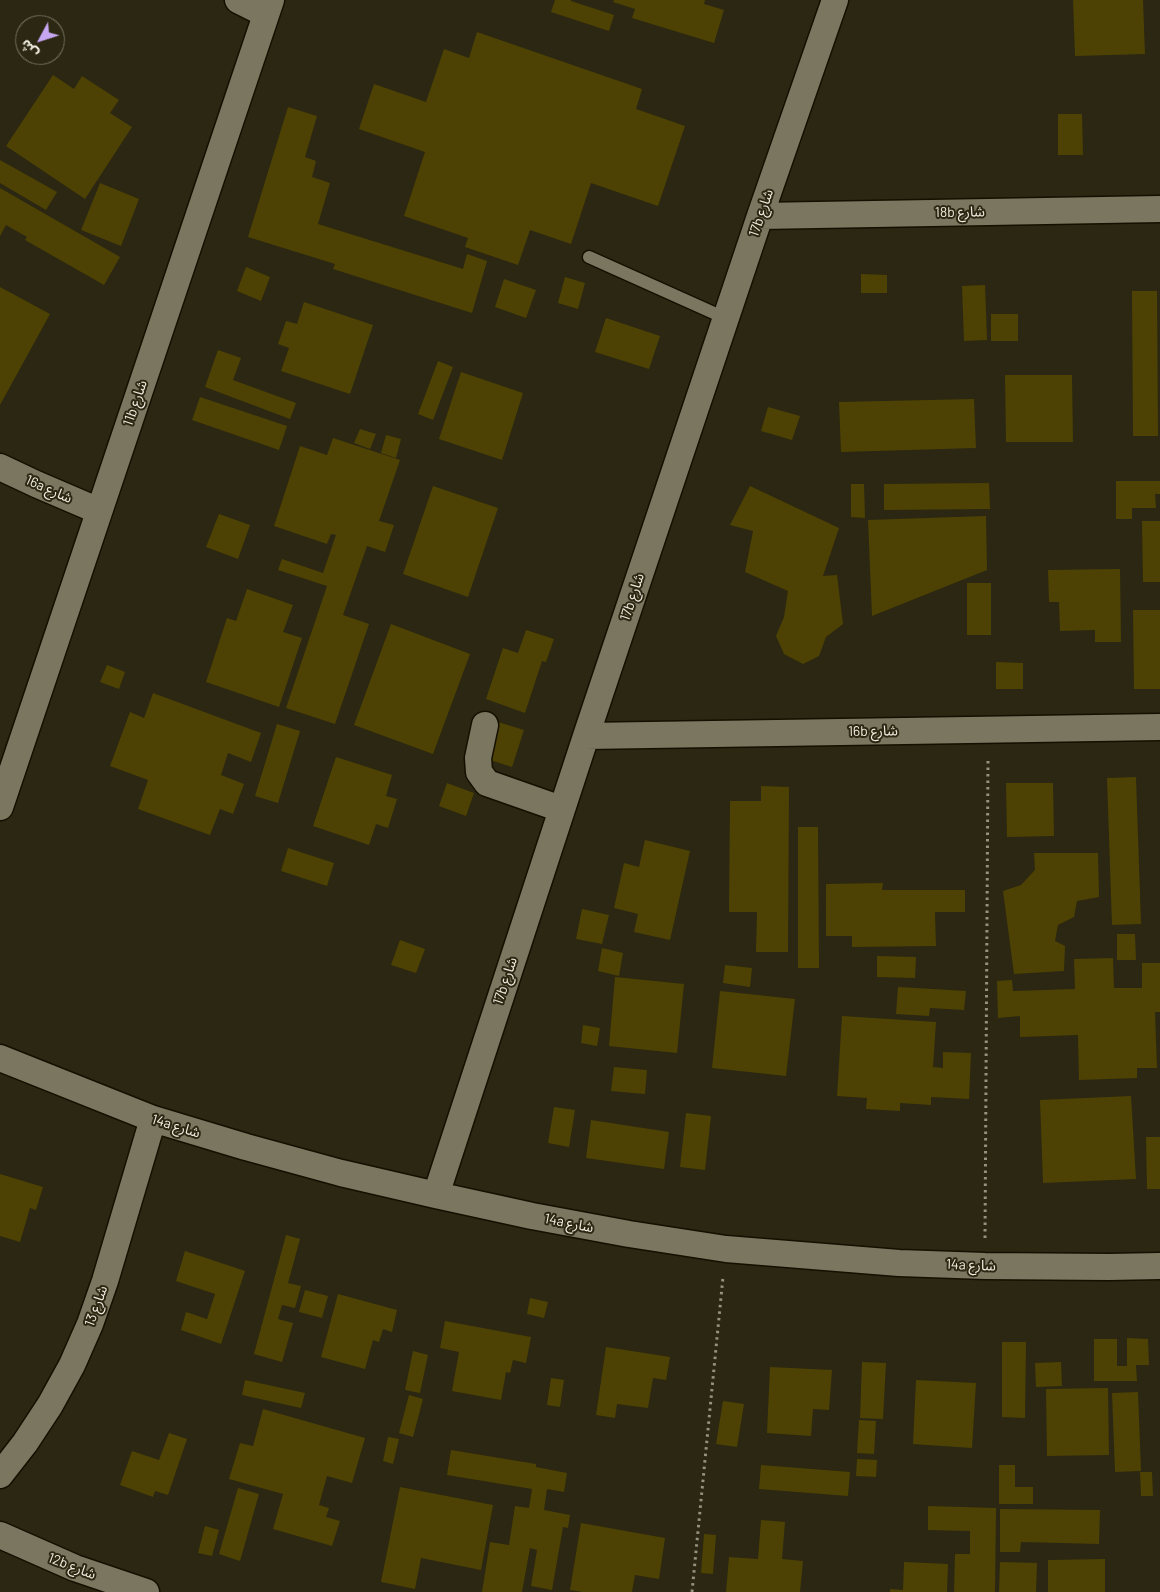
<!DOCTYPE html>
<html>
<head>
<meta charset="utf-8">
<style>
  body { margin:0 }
  #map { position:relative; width:1160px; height:1592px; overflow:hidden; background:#2b2712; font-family:Barlow,"Noto Sans Arabic",sans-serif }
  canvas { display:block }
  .north { position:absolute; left:15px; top:15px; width:50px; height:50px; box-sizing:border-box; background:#2b2712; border:1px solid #7a7664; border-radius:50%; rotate:230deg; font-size:14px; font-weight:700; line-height:20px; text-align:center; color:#f0ede0 }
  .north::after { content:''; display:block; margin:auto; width:18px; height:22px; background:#c6a6f0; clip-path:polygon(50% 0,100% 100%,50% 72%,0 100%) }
</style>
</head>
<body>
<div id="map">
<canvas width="1160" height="1592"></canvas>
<div class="north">ش</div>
</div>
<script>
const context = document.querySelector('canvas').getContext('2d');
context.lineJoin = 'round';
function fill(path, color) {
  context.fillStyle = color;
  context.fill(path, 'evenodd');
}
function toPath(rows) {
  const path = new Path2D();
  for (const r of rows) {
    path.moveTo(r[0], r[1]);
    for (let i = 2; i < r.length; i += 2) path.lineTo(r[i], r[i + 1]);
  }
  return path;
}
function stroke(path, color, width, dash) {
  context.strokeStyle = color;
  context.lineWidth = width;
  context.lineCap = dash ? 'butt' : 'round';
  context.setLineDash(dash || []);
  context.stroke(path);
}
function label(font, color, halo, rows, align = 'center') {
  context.font = font + ' Barlow,"Noto Sans Arabic",sans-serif';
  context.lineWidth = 4;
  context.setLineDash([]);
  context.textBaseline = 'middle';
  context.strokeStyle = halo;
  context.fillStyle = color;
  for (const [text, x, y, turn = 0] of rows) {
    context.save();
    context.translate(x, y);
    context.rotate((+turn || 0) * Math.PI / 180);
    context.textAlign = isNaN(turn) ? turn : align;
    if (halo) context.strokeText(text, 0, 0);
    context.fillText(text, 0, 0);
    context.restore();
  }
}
fill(toPath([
  [555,0,571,0,571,1,614,15,609,31,551,12],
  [614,0,705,0,704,4,724,10,714,43,632,18,635,9,613,2],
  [1073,0,1143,0,1145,54,1075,56],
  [55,28,64,33,55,50],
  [477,32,642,89,636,109,685,126,658,206,591,183,571,244,530,230,518,265,465,247,468,238,404,216,425,152,359,129,374,84,426,102,444,49,469,58],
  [53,75,74,89,82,76,119,100,110,113,132,127,85,199,6,146],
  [288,107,317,116,305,157,316,161,312,177,330,183,318,224,463,269,467,254,487,261,472,313,333,269,335,264,248,237],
  [1058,114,1082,114,1083,155,1058,155],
  [0,160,57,192,46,210,0,183],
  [100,183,139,199,121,246,81,230],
  [0,188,120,257,104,285,25,240,27,237,6,225,0,236],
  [246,267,270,277,261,301,237,291],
  [861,274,887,275,887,293,861,293],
  [565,277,585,283,578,309,558,303],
  [504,279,536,290,526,318,495,307],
  [985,285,987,340,964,341,962,286],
  [0,287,50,314,0,405],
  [1132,291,1157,291,1158,436,1133,436],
  [304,302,373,325,350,394,281,371,289,348,278,344,286,321,297,324],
  [991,314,1018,314,1018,341,991,341],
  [606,318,660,336,649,369,595,352],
  [218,350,241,358,233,380,296,403,290,419,205,387],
  [438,361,453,367,433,420,418,414],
  [461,372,523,393,502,460,439,439],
  [1005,375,1072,375,1073,442,1006,442],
  [200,397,287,426,279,450,192,420],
  [974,399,976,448,841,452,839,402],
  [768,407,800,416,792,440,761,431],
  [360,429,376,434,370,449,354,443],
  [386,435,401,439,396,458,381,453],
  [333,438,400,460,379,521,394,525,385,552,367,546,343,615,369,624,335,724,286,708,327,586,278,570,282,559,323,573,336,535,331,534,327,544,274,526,300,446,327,455],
  [1116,481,1160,481,1160,494,1155,494,1156,508,1132,508,1132,519,1116,519],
  [989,483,990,509,884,510,884,484],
  [851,484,864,484,865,518,851,517],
  [433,486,498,508,468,597,403,574],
  [750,486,839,528,823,576,837,575,843,624,826,637,819,656,803,664,784,654,776,636,784,617,788,591,745,572,753,531,730,525],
  [219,514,250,525,238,559,206,547],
  [986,516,987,570,872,616,868,520],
  [1142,521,1160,521,1160,582,1143,582],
  [1120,569,1121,642,1095,642,1095,630,1060,631,1059,602,1049,602,1048,570],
  [967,583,991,583,991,635,967,635],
  [247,589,293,605,283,632,302,638,279,707,206,682,227,618,236,621],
  [1133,610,1160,610,1160,689,1134,689],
  [391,624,470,654,433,754,354,725],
  [526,630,554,639,546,662,542,661,525,713,486,699,503,648,518,653],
  [996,662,1023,663,1023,689,996,689],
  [107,665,125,672,119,689,100,682],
  [153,693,261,733,251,762,228,753,221,775,244,784,233,814,220,809,210,835,138,809,148,780,110,766,130,712,144,718],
  [498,722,524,730,512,767,487,759],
  [277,724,300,731,278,803,255,796],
  [336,757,392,775,386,796,397,799,388,828,376,824,369,845,313,826],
  [1136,777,1141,924,1112,925,1107,778],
  [447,783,474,793,466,816,439,806],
  [1006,783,1053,783,1054,836,1007,837],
  [761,786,789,787,788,952,756,952,757,912,729,912,730,801,761,801],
  [798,827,818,827,819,968,798,968],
  [645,840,690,851,670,940,634,932,638,914,614,908,624,863,639,867],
  [288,848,334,863,327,886,281,871],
  [1034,853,1098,853,1099,897,1077,901,1074,917,1058,925,1055,941,1065,946,1064,971,1014,974,1003,891,1021,885,1035,870],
  [883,883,882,890,965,890,965,912,935,912,936,946,852,947,852,936,826,936,826,884],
  [582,909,609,915,602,944,576,939],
  [1117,934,1135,934,1136,960,1117,960],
  [400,940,425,949,416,973,391,965],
  [602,948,623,953,619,976,598,971],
  [877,956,916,957,915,978,877,977],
  [1113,958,1114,988,1142,988,1142,963,1160,963,1160,1012,1155,1012,1157,1068,1137,1068,1137,1078,1079,1080,1078,1035,1020,1037,1020,1016,998,1018,997,981,1012,980,1013,991,1075,989,1074,959],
  [725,965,752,968,750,987,723,983],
  [615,977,684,984,677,1053,609,1046],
  [898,987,966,991,964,1010,930,1008,929,1016,896,1014],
  [720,991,795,999,786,1076,712,1068],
  [842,1016,936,1022,933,1067,943,1068,943,1052,971,1053,969,1099,931,1097,931,1105,900,1103,900,1111,866,1109,867,1098,837,1096],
  [583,1025,600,1028,597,1046,581,1043],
  [614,1067,647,1070,645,1094,611,1091],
  [1131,1096,1136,1179,1043,1183,1040,1100],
  [554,1107,575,1110,569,1147,548,1143],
  [686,1113,711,1116,705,1170,680,1167],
  [591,1120,669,1132,664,1169,586,1158],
  [1146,1137,1160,1137,1160,1189,1147,1189],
  [0,1174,43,1187,36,1210,30,1208,20,1242,0,1236],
  [286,1235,300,1239,288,1283,301,1286,295,1308,282,1305,278,1319,293,1323,282,1362,254,1354],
  [185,1251,245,1271,221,1344,181,1330,186,1312,207,1319,215,1294,176,1281],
  [305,1290,328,1296,322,1318,299,1312],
  [338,1294,397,1310,392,1332,383,1329,379,1342,373,1340,365,1369,321,1357],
  [530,1298,548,1302,544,1318,527,1314],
  [445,1321,531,1337,526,1363,513,1360,510,1373,506,1372,501,1400,452,1391,459,1352,440,1348],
  [1127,1338,1148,1339,1149,1365,1136,1365,1137,1381,1094,1381,1094,1339,1117,1339,1117,1366,1127,1366],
  [1002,1342,1026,1342,1025,1418,1002,1417],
  [606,1347,670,1357,666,1380,653,1378,648,1408,617,1404,615,1418,596,1415],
  [413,1351,428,1355,420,1393,405,1390],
  [862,1362,886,1363,883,1419,860,1418],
  [1061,1362,1062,1386,1036,1387,1035,1363],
  [770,1367,832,1370,829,1410,813,1409,811,1436,767,1433],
  [551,1378,564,1380,560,1407,547,1405],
  [245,1380,305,1393,301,1408,242,1395],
  [916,1380,976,1383,972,1448,913,1444],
  [1108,1388,1109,1455,1047,1456,1046,1389],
  [1138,1392,1141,1471,1115,1472,1112,1393],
  [409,1395,423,1399,413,1437,399,1433],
  [723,1401,744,1404,737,1447,716,1444],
  [263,1409,365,1438,352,1483,327,1476,319,1505,329,1508,326,1517,340,1521,332,1546,273,1529,283,1494,229,1479,240,1443,253,1446],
  [859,1420,876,1421,874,1454,857,1453],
  [169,1433,187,1439,168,1495,155,1491,153,1497,120,1485,132,1451,159,1460],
  [388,1437,399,1439,393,1464,383,1461],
  [451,1450,536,1464,536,1467,567,1473,564,1492,547,1489,544,1510,570,1515,568,1528,563,1527,552,1590,531,1586,537,1550,530,1548,522,1592,482,1592,490,1542,509,1545,515,1506,529,1508,532,1489,447,1475],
  [857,1459,877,1460,876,1477,856,1476],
  [761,1465,850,1472,848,1496,759,1489],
  [999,1465,1015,1465,1015,1487,1033,1487,1033,1504,999,1504],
  [1140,1472,1152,1472,1153,1496,1141,1496],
  [400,1487,493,1505,481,1570,421,1558,415,1589,381,1582],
  [238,1488,259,1494,240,1561,219,1554],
  [928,1506,996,1508,995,1592,954,1592,955,1554,970,1554,970,1531,928,1530],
  [1000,1509,1100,1510,1099,1544,1021,1542,1020,1552,1000,1552],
  [761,1520,785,1522,782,1559,803,1561,800,1592,726,1592,729,1557,758,1559],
  [581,1523,665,1538,659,1579,635,1575,632,1592,583,1592,570,1590],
  [205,1526,219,1530,212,1556,198,1553],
  [704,1534,716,1535,713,1574,701,1573],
  [1105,1559,1105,1592,1048,1592,1048,1560],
  [904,1562,948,1564,947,1592,890,1592,890,1589,903,1590],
  [1000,1562,1037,1563,1036,1592,999,1592]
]), '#4d4203');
const service = toPath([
  [589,257,725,318]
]);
const minor = toPath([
  [238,0,266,14],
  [760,216,1160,209],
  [0,467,36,484,99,511],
  [485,725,478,758,479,772,487,783,561,809],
  [586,736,1160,727],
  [0,807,271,0],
  [0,1058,153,1119,246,1147,341,1173,436,1195,532,1216,629,1234,726,1249,899,1263,985,1266,1109,1267,1160,1266],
  [436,1195,586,736,760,216,835,0],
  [0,1475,25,1443,50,1405,72,1365,90,1324,105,1281,153,1119],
  [0,1535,75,1568,146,1592]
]);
stroke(service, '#141000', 15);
stroke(minor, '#141000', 29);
stroke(toPath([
  [985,1238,988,759],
  [692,1592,723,1277]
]), '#959281', 3, [2.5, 4]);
stroke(service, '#7b765f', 12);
stroke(minor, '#7b765f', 26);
label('14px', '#f0ede0', '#2b2712', [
  ["18b شارع",960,212,-1],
  ["17b شارع",761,213,-71],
  ["11b شارع",135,403,-71],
  ["16a شارع",49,489,24],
  ["17b شارع",632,597,-72],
  ["16b شارع",873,731,-1],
  ["17b شارع",505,981,-72],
  ["14a شارع",176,1126,17],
  ["14a شارع",569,1223,11],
  ["14a شارع",971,1265,2],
  ["شارع 13",96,1306,-70],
  ["12b شارع",72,1566,21]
]);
</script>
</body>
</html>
